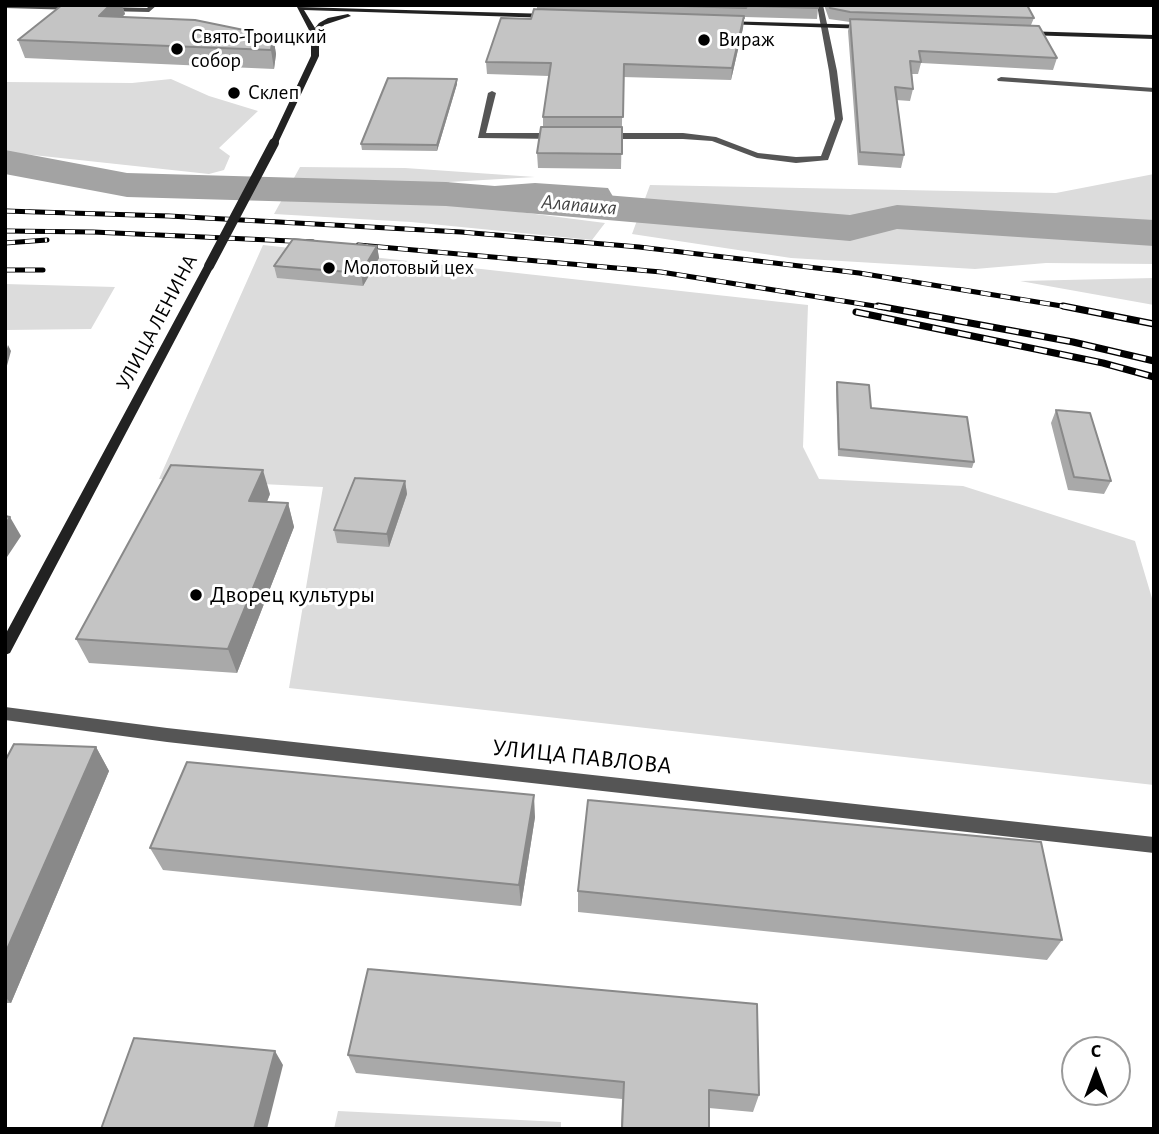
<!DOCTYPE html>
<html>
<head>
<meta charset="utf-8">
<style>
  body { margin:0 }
  #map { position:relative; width:1159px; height:1134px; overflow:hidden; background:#fff; font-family:"Alegreya Sans",sans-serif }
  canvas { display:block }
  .frame { position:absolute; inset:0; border:7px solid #000; pointer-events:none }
  .north { position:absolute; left:1061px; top:1036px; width:70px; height:70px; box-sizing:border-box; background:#fff; border:2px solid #999; border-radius:50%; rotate:0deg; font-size:19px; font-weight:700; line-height:28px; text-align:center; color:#000 }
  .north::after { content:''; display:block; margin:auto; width:24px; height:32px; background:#000; clip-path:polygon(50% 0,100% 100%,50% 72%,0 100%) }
</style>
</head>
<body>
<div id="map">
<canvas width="1159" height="1134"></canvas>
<div class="frame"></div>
<div class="north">С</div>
</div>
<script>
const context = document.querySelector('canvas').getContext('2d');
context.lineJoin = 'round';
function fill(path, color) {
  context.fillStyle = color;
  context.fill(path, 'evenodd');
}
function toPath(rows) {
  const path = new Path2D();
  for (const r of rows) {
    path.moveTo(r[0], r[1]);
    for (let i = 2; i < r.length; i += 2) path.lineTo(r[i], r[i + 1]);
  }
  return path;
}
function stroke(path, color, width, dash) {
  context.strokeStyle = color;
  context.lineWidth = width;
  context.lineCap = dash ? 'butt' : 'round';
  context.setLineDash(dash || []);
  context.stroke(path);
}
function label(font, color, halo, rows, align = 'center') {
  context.font = font + ' "Alegreya Sans",sans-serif';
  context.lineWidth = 6;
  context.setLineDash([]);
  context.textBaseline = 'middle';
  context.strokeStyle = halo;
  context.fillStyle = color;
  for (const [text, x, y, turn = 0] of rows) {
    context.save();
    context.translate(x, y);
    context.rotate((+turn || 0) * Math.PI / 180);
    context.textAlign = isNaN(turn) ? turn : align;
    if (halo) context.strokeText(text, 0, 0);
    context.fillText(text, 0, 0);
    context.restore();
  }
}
fill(toPath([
  [171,79,209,96,258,111,219,148,230,156,224,170,209,174,5,152,5,82,132,83],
  [300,167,405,168,535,177,449,182,457,204,605,223,592,240,411,222,274,214],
  [1154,174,1154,264,1046,263,975,269,791,258,632,234,650,185,1056,193],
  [263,245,808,305,803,447,819,479,963,486,1135,541,1154,605,1154,785,289,688,323,487,159,479],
  [1154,278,1154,305,1020,281],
  [5,284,115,287,91,329,5,330],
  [338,1111,561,1122,561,1129,334,1129]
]), '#dcdcdc');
fill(toPath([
  [535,183,608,188,619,207,603,213,506,206,446,194,481,187]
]), '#a3a3a3');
fill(toPath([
  [5,150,127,173,446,182,850,215,897,205,1154,220,1154,246,897,229,850,241,446,206,127,197,5,174,5,150]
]), '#a3a3a3');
fill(toPath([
  [5,5,77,6,80,8,77,10,5,8,5,5],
  [150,5,157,5,149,12,105,11,102,9,105,7,147,8,150,5],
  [817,5,823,5,837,71,843,119,828,160,796,163,757,158,712,141,683,139,605,139,601,136,605,133,683,133,716,137,758,153,796,157,821,156,835,119,829,71,817,5],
  [1001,77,1154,88,1154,92,998,81,997,79,1001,77],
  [492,91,496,93,486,133,557,133,561,136,557,139,478,138,488,93,492,91],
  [5,707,167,728,1154,837,1154,853,167,742,5,720,5,707]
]), '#555');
fill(toPath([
  [297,7,550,14,553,16,550,18,304,10,315,28,319,23,328,18,348,14,351,16,324,25,319,34,319,56,278,143,274,146,270,143,311,56,311,34,297,7],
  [722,21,868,25,872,27,868,29,724,24,722,21],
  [1022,31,1154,35,1154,39,1025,35,1022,31],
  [209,263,214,266,10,653,5,655,5,635,204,266,209,263]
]), '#222');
const railFar1 = toPath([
  [5,211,169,216,461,232,639,247,859,273,1074,308],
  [5,231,93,232,313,242],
  [5,243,47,240],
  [358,245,661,272,887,308],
  [5,270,43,270]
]);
const rail = toPath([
  [878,306,1073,342,1154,361],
  [1063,306,1154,324],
  [856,312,1103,363,1154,377]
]);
stroke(railFar1, '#000', 5);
stroke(rail, '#000', 7);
stroke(railFar1, '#fff', 3.5, [10]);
stroke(rail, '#fff', 4.5, [13]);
stroke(toPath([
  [209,266,274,143]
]), '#222', 10);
fill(toPath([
  [62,5,122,5,125,14,122,17,273,36,276,54,274,69,25,58,18,40],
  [537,5,818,5,818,8,817,19,745,17,745,19,744,19,743,28,731,80,623,77,621,169,538,168,537,153,543,127,543,117,549,76,487,74,486,62,531,19,537,9],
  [824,5,1027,5,1034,18,1031,25,1057,58,1053,70,921,63,918,74,912,74,913,89,910,101,896,100,904,155,901,168,858,165,848,31,850,22,829,19],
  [457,79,457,84,437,151,362,150,361,144],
  [377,246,379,258,363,286,277,278,274,266],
  [837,382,871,408,974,462,972,468,838,456,836,389],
  [1056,410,1111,481,1104,494,1068,490,1051,423],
  [405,481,407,494,389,547,337,543,334,530],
  [270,494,267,502,288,503,294,527,237,673,89,663,76,639],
  [96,747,109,771,11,1003,5,1003,5,761],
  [535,817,521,906,163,870,150,848],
  [578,891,1062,940,1047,960,578,912],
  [348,1055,759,1095,753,1112,709,1108,709,1129,621,1129,622,1099,356,1073]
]), '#a9a9a9');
fill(toPath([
  [110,5,122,5,125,14,104,34,99,16],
  [744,16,743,28,731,80,732,68],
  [273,36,276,54,274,69,271,50],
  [457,79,457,84,437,151,437,145],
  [377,246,379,258,363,286,361,273],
  [8,345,11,351,5,373,5,356],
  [263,470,270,494,257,525,249,501],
  [405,481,407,494,389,547,387,534],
  [288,503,294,527,237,673,228,649],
  [10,517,21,536,5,560,5,525],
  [96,747,109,771,11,1003,5,997,5,954],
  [534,795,535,817,521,906,519,885],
  [275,1051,283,1065,267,1129,254,1129]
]), '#898989');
const building = toPath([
  [62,5,110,5,99,16,195,20,273,36,271,50,18,40,62,5],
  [649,5,818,5,818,8,747,6,746,8,649,5],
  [829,5,1027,5,1034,18,850,12,830,8,829,5],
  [534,9,744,16,732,68,624,64,623,117,543,117,551,63,486,62,501,18,531,19,534,9],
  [850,19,1039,26,1057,58,919,51,921,62,910,61,913,89,895,87,904,155,860,152,850,19],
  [388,78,457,79,437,145,361,144,388,78],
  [541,127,622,127,622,154,537,153,541,127],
  [293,239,377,246,361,273,274,266,293,239],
  [837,382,869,385,871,408,967,417,974,462,839,449,837,382],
  [1056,410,1090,413,1111,481,1074,477,1056,410],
  [171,465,263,470,249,501,288,503,228,649,76,639,171,465],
  [355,478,405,481,387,534,334,530,355,478],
  [5,516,10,517,5,525,5,516],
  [14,744,96,747,5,954,5,761,14,744],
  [187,762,534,795,519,885,150,848,187,762],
  [588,800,1041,842,1062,940,578,891,588,800],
  [368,969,757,1004,759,1095,709,1090,709,1129,622,1129,624,1082,348,1055,368,969],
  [134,1038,275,1051,254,1129,101,1129,134,1038]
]);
fill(building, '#c4c4c4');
stroke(building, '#898989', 2);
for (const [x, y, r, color] of [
  [704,40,7,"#000"],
  [177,49,7,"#000"],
  [234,93,7,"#000"],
  [329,268,7,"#000"],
  [196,595,7,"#000"]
]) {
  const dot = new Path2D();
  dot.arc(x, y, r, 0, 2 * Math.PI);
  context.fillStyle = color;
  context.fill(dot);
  stroke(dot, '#fff', 2.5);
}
label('21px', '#000', '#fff', [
  ["Свято-Троицкий",191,37],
  ["собор",191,61],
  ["Вираж",718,40],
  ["Склеп",248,93],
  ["Молотовый цех",343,268]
], 'left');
label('italic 21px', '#444', '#fff', [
  ["Алапаиха",579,205,5]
]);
label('21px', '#000', '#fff', [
  ["УЛИЦА ЛЕНИНА",157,322,-62]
]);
label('24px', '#000', '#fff', [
  ["Дворец культуры",210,595]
], 'left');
label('24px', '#000', '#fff', [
  ["УЛИЦА ПАВЛОВА",582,757,6]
]);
</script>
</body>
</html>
